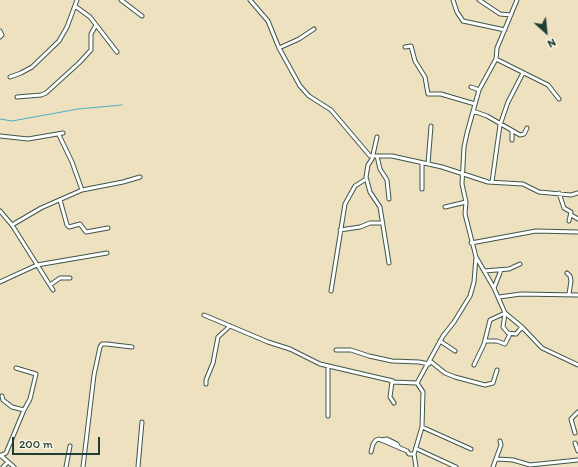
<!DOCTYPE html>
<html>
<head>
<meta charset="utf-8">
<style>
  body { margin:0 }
  #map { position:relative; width:578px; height:467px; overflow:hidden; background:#eee1c0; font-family:Itim,sans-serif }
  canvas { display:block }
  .north { position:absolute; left:526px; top:12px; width:40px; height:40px; -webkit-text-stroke:3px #fcf5e5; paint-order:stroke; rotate:153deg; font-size:11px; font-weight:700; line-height:16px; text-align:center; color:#1f3d34 }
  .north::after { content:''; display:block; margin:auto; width:14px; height:18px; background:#1f3d34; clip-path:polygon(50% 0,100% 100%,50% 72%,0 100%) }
  .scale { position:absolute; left:12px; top:437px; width:88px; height:18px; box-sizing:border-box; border:2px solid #1f3d34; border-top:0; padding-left:5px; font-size:12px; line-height:14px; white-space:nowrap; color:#1f3d34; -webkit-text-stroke:3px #fcf5e5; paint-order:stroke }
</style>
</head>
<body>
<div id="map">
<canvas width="578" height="467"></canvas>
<div class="north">N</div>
<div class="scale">200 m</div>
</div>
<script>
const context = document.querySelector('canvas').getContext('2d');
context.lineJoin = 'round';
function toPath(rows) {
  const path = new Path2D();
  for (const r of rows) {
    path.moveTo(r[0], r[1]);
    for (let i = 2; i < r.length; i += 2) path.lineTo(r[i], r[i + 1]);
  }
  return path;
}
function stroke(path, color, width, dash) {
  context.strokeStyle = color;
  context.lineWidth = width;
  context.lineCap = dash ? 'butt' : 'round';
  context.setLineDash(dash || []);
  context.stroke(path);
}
stroke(toPath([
  [0,119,12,121,78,109,122,105]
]), '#4cafcb', 1);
const minor = toPath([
  [121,0,142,16],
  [250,0,268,21,279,48,300,86,309,96,331,110,370,156,392,156,442,167,488,182,523,184,539,192,571,195,578,193],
  [453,0,457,12,463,21,505,30],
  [479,0,500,14,511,15],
  [517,0,497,48,496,59,479,90,467,133,464,147,462,184,466,202,465,214,476,257,494,288,505,313,522,327,542,348,578,365],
  [75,6,90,17,117,52],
  [0,31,2,35,0,37],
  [405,47,411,46,415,61,425,77,428,94,441,94,475,104],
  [279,48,299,39,314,29],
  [496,59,548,85,559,99],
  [10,77,21,73,32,67,59,41,67,27,77,0],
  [471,87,479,90],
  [17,97,41,95,46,93,79,63,91,50,91,34,96,25],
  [473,111,487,116,520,135,524,134,527,128],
  [59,135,72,162,82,190],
  [0,136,28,139,63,133],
  [377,137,372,159,368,165,366,177,370,192,380,207,389,263],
  [512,140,512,131],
  [377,156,380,169,387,180,389,199],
  [428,164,431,126],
  [492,182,500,125,508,102,523,73],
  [422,189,422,163],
  [559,193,564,208,571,212,569,221],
  [60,200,67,225,69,227,80,224,86,232,108,228],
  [445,207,466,202],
  [0,211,12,225,53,290],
  [571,215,578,219],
  [12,225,41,208,82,190,123,182,140,177],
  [340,230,360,227,370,223,382,223],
  [471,243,536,231,578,232],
  [484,271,509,269,520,264],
  [567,273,570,276,571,281,569,294],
  [0,282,37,265,107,253],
  [50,285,60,278,70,278],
  [494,288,501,270],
  [331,291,345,204,355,186,366,179,366,177],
  [499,297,521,294,578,295],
  [505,313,503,327,508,333,516,334,522,327],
  [204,315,268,342,290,349,320,364,393,381],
  [440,341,455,351],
  [485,341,497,341,505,344,510,334],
  [336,350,351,350,369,356,392,361,419,362,429,364],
  [430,361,445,373,455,377,485,385,493,383,497,370],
  [474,365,484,344,490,320,505,313],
  [16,368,36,374,30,399,24,410],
  [417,383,443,336,454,322,470,296,474,282,476,257],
  [206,384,206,380,213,363,218,337,230,326],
  [394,403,390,397,392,382,417,383,423,392,422,427,414,454,416,467],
  [328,416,328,366],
  [422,427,471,449],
  [575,433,571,419,578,412],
  [381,440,387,439,397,444,399,448],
  [575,443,578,451],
  [417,449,456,467],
  [371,452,373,444,376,440,379,439,407,451,409,454,414,454],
  [0,455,14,467],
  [0,456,6,453,24,410,12,407,3,400,2,396],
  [497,459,513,460,530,465,578,460],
  [3,467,8,462],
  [66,467,70,446],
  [83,467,94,375,100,347,102,344,107,344,132,347],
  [138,467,142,422],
  [493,467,501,445,500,441]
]);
stroke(minor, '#3e5649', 5);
stroke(minor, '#fff', 3);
</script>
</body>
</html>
